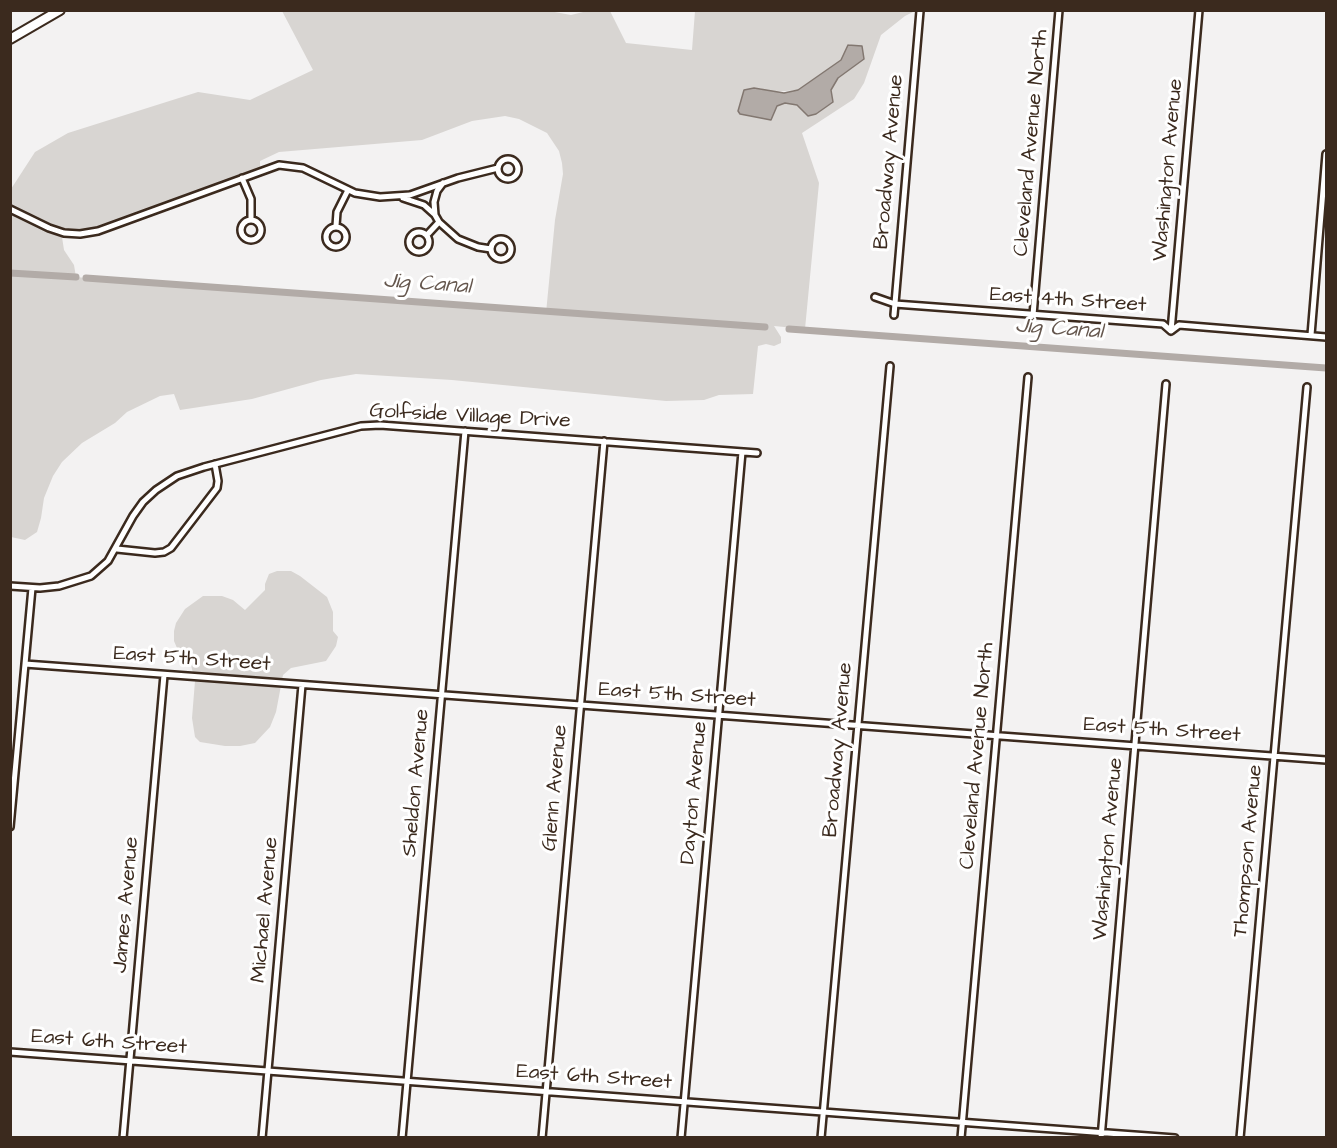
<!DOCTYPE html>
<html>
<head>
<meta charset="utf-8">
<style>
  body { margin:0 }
  #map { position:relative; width:1337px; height:1148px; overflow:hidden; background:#f3f2f2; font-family:"Architects Daughter",sans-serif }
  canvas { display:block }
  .frame { position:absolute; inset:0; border:12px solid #3b2a1e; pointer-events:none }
</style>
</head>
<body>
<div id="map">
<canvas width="1337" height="1148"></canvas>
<div class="frame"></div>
</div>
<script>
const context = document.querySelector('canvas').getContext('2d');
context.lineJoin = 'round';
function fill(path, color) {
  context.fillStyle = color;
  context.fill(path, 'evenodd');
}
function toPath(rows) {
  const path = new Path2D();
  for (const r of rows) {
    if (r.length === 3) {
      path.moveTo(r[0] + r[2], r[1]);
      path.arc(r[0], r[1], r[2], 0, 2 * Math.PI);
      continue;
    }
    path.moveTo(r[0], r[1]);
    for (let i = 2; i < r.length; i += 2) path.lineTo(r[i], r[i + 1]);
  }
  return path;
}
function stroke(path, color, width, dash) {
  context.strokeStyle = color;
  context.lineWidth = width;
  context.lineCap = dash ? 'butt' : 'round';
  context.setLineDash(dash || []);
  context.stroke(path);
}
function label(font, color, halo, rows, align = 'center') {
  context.font = font + ' "Architects Daughter",sans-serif';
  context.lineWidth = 6;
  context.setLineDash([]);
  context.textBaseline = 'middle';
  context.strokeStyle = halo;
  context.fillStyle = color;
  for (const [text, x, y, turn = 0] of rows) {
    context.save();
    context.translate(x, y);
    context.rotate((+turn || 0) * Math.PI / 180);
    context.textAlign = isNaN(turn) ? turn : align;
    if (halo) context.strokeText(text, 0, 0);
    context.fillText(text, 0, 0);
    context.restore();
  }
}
fill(toPath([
  [544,10,571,15,587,11,610,11,626,43,692,50,695,11,915,11,905,16,881,35,864,83,854,99,802,133,819,183,805,329,774,326,781,337,781,343,774,346,766,344,758,346,753,394,719,395,704,400,666,401,452,380,356,374,321,380,252,399,180,410,174,394,160,396,127,412,115,423,82,443,62,462,53,476,44,498,41,518,37,532,25,540,11,537,11,189,35,152,68,133,198,92,250,100,313,70,282,11],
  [848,45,862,46,864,59,838,78,831,90,833,102,816,114,808,115,797,105,785,103,779,104,775,109,759,88,772,92,798,90,841,60],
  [505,116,519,119,547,133,559,151,562,163,563,174,555,220,546,313,287,291,235,285,215,290,76,277,74,265,64,250,62,237,65,235,91,235,260,170,260,161,279,152,422,140,472,121],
  [277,571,291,571,300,576,327,597,333,612,333,631,338,637,336,646,326,661,291,668,283,675,276,712,270,727,255,743,240,746,225,746,200,742,195,737,192,718,195,681,191,665,177,648,174,641,174,631,176,623,185,609,203,596,222,596,233,600,245,610,265,590,265,584,269,574]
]), '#d8d5d2');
const water = toPath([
  [848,45,862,46,864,59,838,78,831,90,833,102,816,114,808,116,797,105,785,103,777,106,771,120,740,114,738,111,744,90,754,88,784,93,798,90,841,60,848,45]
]);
fill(water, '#b2aba7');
stroke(water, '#827770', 1.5);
stroke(toPath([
  [10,273,76,277],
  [86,278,765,327],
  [789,329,1326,368]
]), '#b2aba7', 7);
const street = toPath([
  [508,169,10],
  [242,178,251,199,251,220],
  [443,183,437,191,434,202,435,215,439,222,458,239,478,247,491,249],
  [403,198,424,205,434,214],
  [10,209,49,228,64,233,80,234,98,231,279,165,303,168,355,193,380,197,410,195,458,178,498,168],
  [251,230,10],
  [336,226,337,212,348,190],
  [336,237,10],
  [419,242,10],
  [427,235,439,222],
  [501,249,10],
  [875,297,895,304,1163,324,1171,331,1179,325,1326,337],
  [894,315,920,11],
  [1033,315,1059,10],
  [1171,331,1199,10],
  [1311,335,1326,154],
  [117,549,155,553,164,552,171,548,217,488,218,481,215,464],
  [10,586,40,588,59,586,91,576,108,561,133,516,143,502,156,490,177,476,204,467,361,426,380,425,757,453],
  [25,664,1326,760],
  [10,827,32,588],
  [10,1052,1175,1138],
  [123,1138,164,675],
  [262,1138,302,685],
  [402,1138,465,431],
  [542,1138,604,441],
  [681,1138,742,452],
  [821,1138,890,366],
  [961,1138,1028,377],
  [1101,1138,1166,384],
  [1240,1138,1307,387]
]);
const secondary = toPath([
  [10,39,60,10]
]);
stroke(street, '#3b2a1e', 10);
stroke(secondary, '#3b2a1e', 12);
stroke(street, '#fff', 5);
stroke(secondary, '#fff', 8);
label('21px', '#3b2a1e', '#fff', [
  ["Cleveland Avenue North",1032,143,-85],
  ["Broadway Avenue",890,162,-85],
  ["Washington Avenue",1169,170,-85],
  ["East 4th Street",1068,301,4],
  ["Golfside Village Drive",470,417,3],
  ["East 5th Street",192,660,4],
  ["East 5th Street",677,696,4],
  ["East 5th Street",1162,731,4],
  ["Broadway Avenue",839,750,-85],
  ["Cleveland Avenue North",978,756,-85],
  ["Sheldon Avenue",417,783,-85],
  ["Glenn Avenue",556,788,-85],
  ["Dayton Avenue",695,793,-85],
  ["Washington Avenue",1109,849,-85],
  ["Thompson Avenue",1249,851,-85],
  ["James Avenue",127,905,-85],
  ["Michael Avenue",266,910,-85],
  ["East 6th Street",109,1043,4],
  ["East 6th Street",594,1078,4]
]);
label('italic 22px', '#65574e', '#fff', [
  ["Jig Canal",427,285,4],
  ["Jig Canal",1059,330,4]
]);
</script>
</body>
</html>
